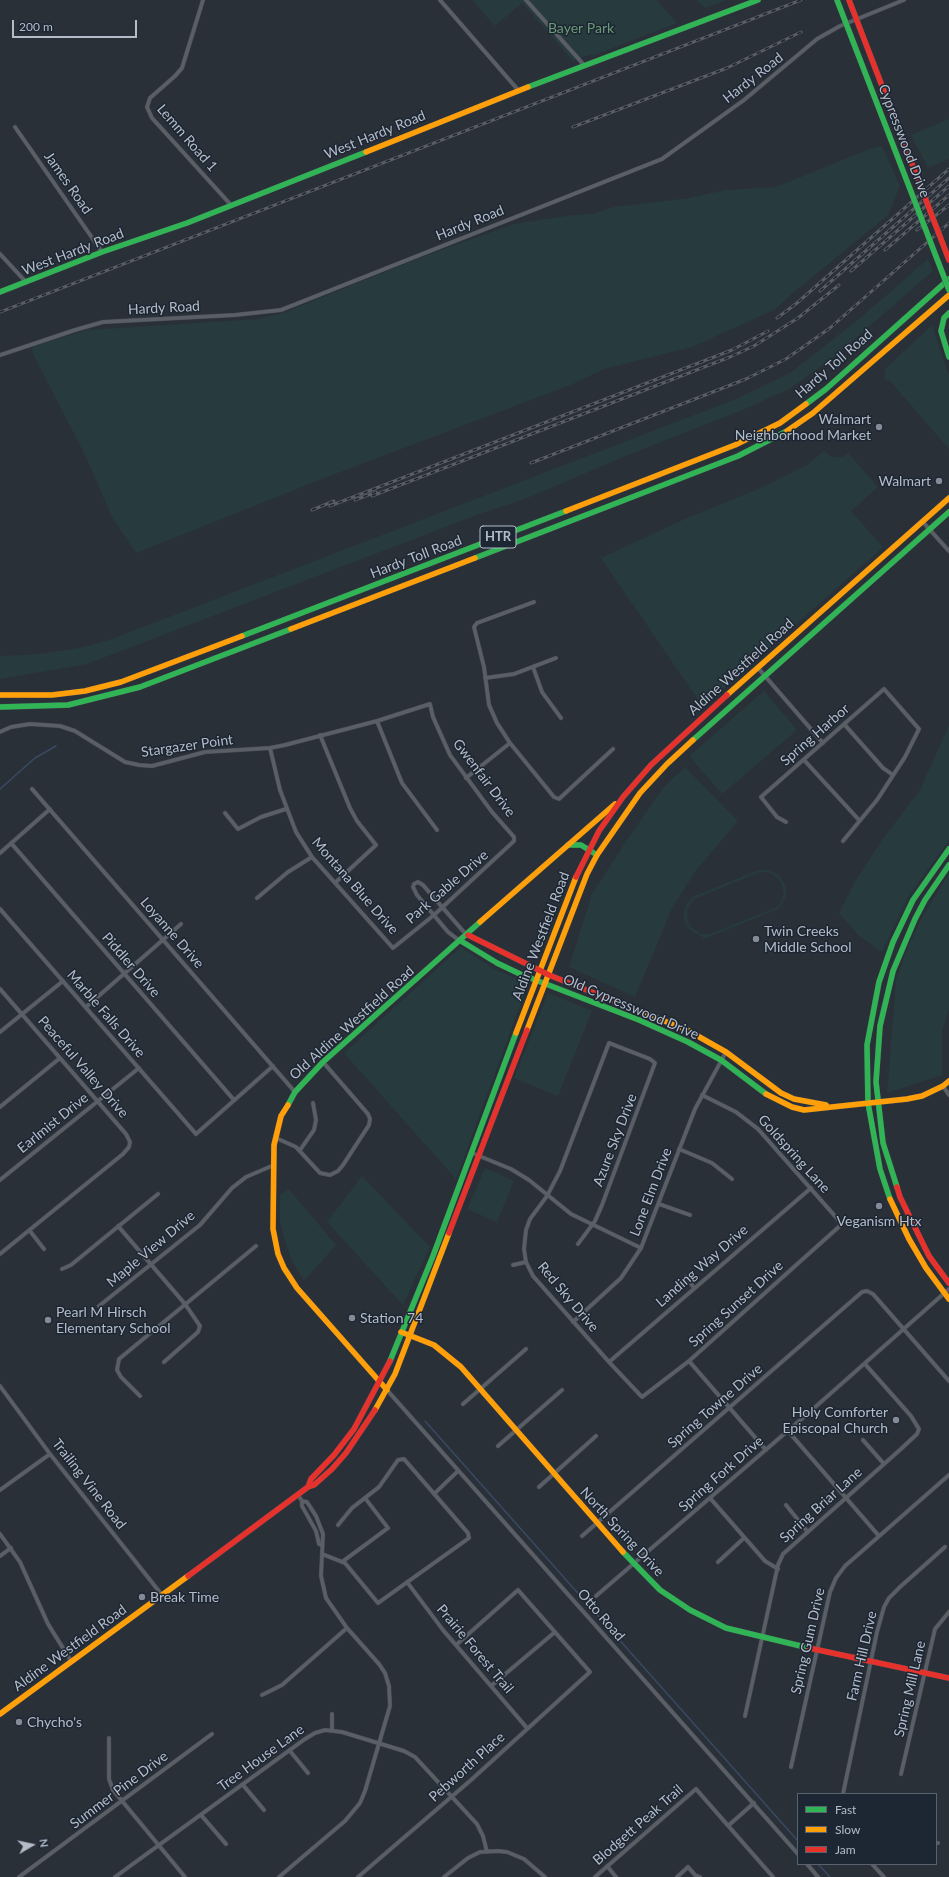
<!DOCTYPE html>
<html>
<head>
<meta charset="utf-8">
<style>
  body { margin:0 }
  #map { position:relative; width:949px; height:1877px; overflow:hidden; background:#2a3038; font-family:Lato,sans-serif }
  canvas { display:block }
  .legend { position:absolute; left:797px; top:1793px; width:140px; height:72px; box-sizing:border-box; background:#1d2633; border:1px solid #59626f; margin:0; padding:5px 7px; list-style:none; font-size:12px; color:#b4bcc9 }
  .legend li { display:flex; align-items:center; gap:8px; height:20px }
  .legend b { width:20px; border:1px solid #59626f }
  .north { position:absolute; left:12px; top:1825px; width:40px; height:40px; -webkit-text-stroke:3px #1d2633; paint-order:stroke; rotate:81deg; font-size:11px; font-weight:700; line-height:16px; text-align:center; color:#b4bcc9 }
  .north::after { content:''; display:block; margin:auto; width:14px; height:18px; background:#b4bcc9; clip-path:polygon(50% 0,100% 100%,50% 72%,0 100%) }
  .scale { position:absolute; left:12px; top:20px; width:125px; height:18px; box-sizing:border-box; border:2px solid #b4bcc9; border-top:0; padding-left:5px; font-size:12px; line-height:14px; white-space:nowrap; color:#b4bcc9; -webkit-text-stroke:3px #1d2633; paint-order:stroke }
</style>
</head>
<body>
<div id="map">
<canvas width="949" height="1877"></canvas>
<ul class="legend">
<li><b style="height:5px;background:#30b455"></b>Fast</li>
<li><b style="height:5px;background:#ff9f0a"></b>Slow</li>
<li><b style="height:5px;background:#e5322d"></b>Jam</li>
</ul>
<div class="north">N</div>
<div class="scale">200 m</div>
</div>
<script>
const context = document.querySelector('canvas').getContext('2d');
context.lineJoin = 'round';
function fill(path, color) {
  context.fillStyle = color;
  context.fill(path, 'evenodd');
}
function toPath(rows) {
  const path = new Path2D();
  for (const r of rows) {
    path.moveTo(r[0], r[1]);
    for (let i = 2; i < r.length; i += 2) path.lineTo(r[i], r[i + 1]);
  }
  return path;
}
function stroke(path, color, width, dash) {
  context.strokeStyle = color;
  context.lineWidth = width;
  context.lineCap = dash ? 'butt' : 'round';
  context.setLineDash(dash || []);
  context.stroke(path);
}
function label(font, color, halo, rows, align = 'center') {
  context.font = font + ' Lato,sans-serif';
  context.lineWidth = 3;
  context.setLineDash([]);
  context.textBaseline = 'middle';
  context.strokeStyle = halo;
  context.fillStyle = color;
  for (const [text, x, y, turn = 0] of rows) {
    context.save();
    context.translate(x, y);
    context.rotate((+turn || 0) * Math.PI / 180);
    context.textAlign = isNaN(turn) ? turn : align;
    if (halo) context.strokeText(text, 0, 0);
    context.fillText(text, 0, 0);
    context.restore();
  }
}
fill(toPath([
  [472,0,657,0,677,23,592,56,591,54,573,61,522,3,495,26],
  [696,0,727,0,705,8],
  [949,119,949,159,928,168,911,135],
  [882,146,900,186,888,215,794,292,774,310,692,347,604,369,573,384,327,477,136,553,113,519,85,455,32,352,33,346,88,330,257,319,283,313,427,255,514,224,573,215,593,214,614,207,689,198,726,190,776,187,872,148],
  [928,259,933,271,834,357,789,389,740,411,628,455,525,499,482,513,87,664,0,679,0,656,40,654,84,647,112,639,736,399,790,373,860,318],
  [932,325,949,376,949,449,890,381,884,379,886,368],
  [824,451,831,457,842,457,848,453,878,487,851,511,883,547,703,707,601,558,685,519,763,487,807,465],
  [764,691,797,730,722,794,689,756],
  [949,725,949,840,908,897,882,952,858,935,839,913,856,880,882,840,920,790],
  [685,767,738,821,698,868,673,906,635,997,569,967,592,894,627,840,663,788],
  [767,869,779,875,786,887,786,897,778,909,704,939,703,937,694,933,689,929,684,919,684,912,686,905,692,897,756,871],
  [760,872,772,873,781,882,784,894,781,902,777,907,710,934,701,934,691,927,688,922,687,912,688,907,694,899],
  [949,874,949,1010,942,1030,942,1075,887,1093,896,981,905,955,920,921],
  [461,947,492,968,528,984,456,1179,344,1053],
  [548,993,592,1011,558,1096,514,1078],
  [485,1168,514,1181,497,1222,467,1209],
  [362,1176,430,1247,403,1305,327,1222],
  [289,1189,336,1245,304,1281,292,1261,284,1238,280,1221,280,1195]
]), '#273a3e');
stroke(toPath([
  [0,789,35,758,56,746],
  [425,1421,798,1841],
  [818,1864,830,1877]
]), '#384963', 1.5);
const street = toPath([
  [203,0,182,68,175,76,150,98,147,107,152,118,231,205],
  [440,0,519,91],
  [526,0,584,65],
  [15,127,102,252],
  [0,254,26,282],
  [0,355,75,330,103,322,235,315,281,310,662,159,744,100,817,39,840,26,904,0],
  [922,521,949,551],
  [534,602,477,623,474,627,484,667,489,705,497,723,510,743,554,797,559,799,613,749],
  [533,667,542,692,561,718],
  [758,668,823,743],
  [485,678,514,674,556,658],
  [377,721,402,783,437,830],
  [844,724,883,768,893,775],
  [0,732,11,727,30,724,60,726,75,731,125,762,139,765,152,766,205,752,270,748,285,745,377,721,430,704,433,717,450,755,492,812,514,837,514,841,434,915,393,948,312,857,296,832,280,790,270,748],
  [320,735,350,808,357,821,376,845,336,882],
  [804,760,859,820],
  [466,778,510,743],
  [32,789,295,1092],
  [225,813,238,829,261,817,286,809],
  [786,822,777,817,761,797,884,689,919,729,905,757,877,800,843,841],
  [11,843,234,1100],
  [0,853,50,809],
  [257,898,288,872,312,857],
  [0,909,196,1134,273,1066],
  [460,941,448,932,417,895,413,887,414,884,418,882,423,885,463,931,468,935],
  [0,989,126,1134,130,1142,129,1147,123,1154,0,1254],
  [86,1007,181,924],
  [0,1032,63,981],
  [943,1086,949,1095],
  [0,1107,60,1058],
  [276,1138,296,1147,320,1173,330,1175,338,1171,343,1165,369,1125,370,1119,368,1114,323,1062],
  [679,1149,712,1163,732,1179],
  [300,1150,314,1130,316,1120,313,1103],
  [472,1153,511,1169,529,1180,571,1214,641,1248],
  [0,1180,139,1068],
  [659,1204,690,1215],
  [118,1226,185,1304,200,1326,198,1332,164,1362],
  [30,1231,44,1249],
  [578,1244,595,1221,602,1205,655,1063,650,1059,609,1043,560,1171,547,1196,530,1219,526,1230,524,1249,526,1262,533,1276,609,1362,642,1397,689,1361,842,1224,758,1129,736,1112,702,1095],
  [513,1265,526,1262],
  [62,1269,71,1265,158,1194],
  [686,1277,694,1288],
  [99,1306,200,1225,232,1188,246,1177,274,1165],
  [573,1322,621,1278,641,1248,695,1109,726,1052],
  [689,1361,766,1450],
  [609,1362,811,1188],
  [0,1386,50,1454,162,1595],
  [387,1390,798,1854],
  [140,1396,121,1377,117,1370,119,1359,256,1246],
  [463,1404,526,1349],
  [788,1431,879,1536],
  [863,1440,884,1464],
  [498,1446,562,1390],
  [539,1487,596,1436],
  [0,1490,50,1454],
  [434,1494,458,1471],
  [298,1495,302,1501,302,1506,316,1531,319,1544,322,1545],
  [710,1498,765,1561,778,1569],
  [786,1505,807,1531],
  [0,1534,20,1562,48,1624,71,1661],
  [582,1536,862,1292,867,1291,873,1294,949,1381],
  [322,1554,345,1563,378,1603,469,1538,468,1533,404,1459,398,1460,379,1487,352,1508,338,1525],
  [0,1556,11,1548],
  [342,1562,388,1528,365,1498],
  [718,1562,744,1538],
  [407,1582,443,1630,527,1728],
  [596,1596,805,1416,949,1289],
  [491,1686,555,1632],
  [262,1695,282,1685,347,1628],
  [332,1714,332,1730],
  [745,1716,778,1565,783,1554,902,1448,917,1434,919,1429,911,1416,865,1364],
  [109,1738,109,1779,113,1790,185,1877],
  [290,1751,308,1773],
  [791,1767,830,1592,836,1578,845,1566,949,1475],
  [901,1774,935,1629,949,1612],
  [243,1785,264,1810],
  [843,1794,877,1632,884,1607,889,1598,900,1587,945,1547],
  [201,1815,226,1844],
  [729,1825,754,1803],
  [936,1843,938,1843],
  [807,1864,818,1877],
  [872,1864,884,1877],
  [607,1866,616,1877],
  [19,1877,212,1734],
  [115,1877,305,1739,315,1733,325,1730,342,1732,404,1751,415,1757,477,1824,483,1836,487,1852],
  [279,1877,345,1821,360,1803,365,1791,390,1706,389,1686,385,1673,379,1664,347,1628,326,1598,321,1576,323,1534,316,1516,307,1502,302,1501],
  [358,1877,471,1780,590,1672,518,1590,456,1645],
  [444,1877,468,1858,480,1852,498,1851,507,1852,524,1859,545,1877],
  [595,1877,696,1789,773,1877],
  [677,1877,688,1867,695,1875,700,1877]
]);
const fast = toPath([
  [528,87,758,0],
  [0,292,102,252,187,223,366,152],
  [949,313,944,318,941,331,949,357],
  [806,404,826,389,949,279],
  [475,558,738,456,787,431],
  [242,636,566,511],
  [0,707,68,705,140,687,291,629],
  [693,740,949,512],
  [568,845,581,845,597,855],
  [461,941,497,963,520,974,639,1020,688,1042,721,1060,766,1094],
  [288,1105,295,1092,323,1062,480,922],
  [897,1187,883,1143,876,1082,880,1026,893,971,915,919,925,900,949,865],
  [890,1199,880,1169,868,1103,867,1045,879,982,893,942,913,900,949,849],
  [390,1361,433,1256,516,1033],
  [623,1552,660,1590,690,1610,726,1628,809,1648]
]);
const slow = toPath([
  [366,152,528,87],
  [787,431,813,413,949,295],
  [566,511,735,445,780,423,806,404],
  [291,629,475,558],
  [0,695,52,695,85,691,121,682,242,636],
  [727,695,949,498],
  [480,922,615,804],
  [619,1003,687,1030,726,1052,781,1093,794,1099,826,1105],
  [527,1030,587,874,597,855,640,793,667,764,693,740],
  [516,1033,576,877],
  [766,1094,792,1107,804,1110,907,1099,922,1096,943,1086,949,1081],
  [288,1105,281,1116,274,1145,273,1229,278,1254,284,1268,297,1288,387,1390],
  [890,1199,909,1239,926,1268,949,1299],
  [401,1332,434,1345,461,1367,623,1552],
  [375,1410,395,1374,449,1233],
  [0,1714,188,1576]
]);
const jam = toPath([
  [576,877,599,831,623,797,651,765,727,695],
  [468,935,549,975,619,1003],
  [897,1187,900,1197,929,1256,949,1283],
  [449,1233,527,1030],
  [308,1487,311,1479,334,1455,354,1429,390,1361],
  [188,1576,308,1487,314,1485,332,1469,346,1453,375,1410],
  [809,1648,949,1678]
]);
stroke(street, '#484c53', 4.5);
stroke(fast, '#484c53', 6);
stroke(slow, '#484c53', 6);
stroke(jam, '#484c53', 6);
stroke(street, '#5a5e66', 3.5);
stroke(fast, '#30b455', 5.5);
stroke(slow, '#ff9f0a', 5.5);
stroke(jam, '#e5322d', 5.5);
const rail = toPath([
  [573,127,727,68,801,32],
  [917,230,949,205],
  [885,250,949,195],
  [851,271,949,186],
  [820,291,949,178],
  [0,312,801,0],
  [777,318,797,303,949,169],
  [531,463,746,379,786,359,830,328,949,223],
  [372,496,730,357,754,346,798,318,839,285],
  [355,500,376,492],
  [330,506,732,350,768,331],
  [312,510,334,501]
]);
stroke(rail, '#595d64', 3);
stroke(rail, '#1d2633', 1.5, [4.5]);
const fastBridge = toPath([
  [837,0,949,290]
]);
const jamBridge = toPath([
  [849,0,949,260]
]);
stroke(fastBridge, '#484c53', 6, []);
stroke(jamBridge, '#484c53', 6, []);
stroke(fastBridge, '#30b455', 5.5);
stroke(jamBridge, '#e5322d', 5.5);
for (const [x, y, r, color] of [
  [879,427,4,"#848b96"],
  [939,481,4,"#848b96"],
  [756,939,4,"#848b96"],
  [879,1206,4,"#848b96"],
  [352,1318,4,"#848b96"],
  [48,1320,4,"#848b96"],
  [896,1420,4,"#848b96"],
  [142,1597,4,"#848b96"],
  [19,1722,4,"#848b96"]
]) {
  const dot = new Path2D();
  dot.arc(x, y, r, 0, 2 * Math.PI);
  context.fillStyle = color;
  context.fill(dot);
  stroke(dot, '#1d2633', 1.5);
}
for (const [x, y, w] of [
  [498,537,36]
]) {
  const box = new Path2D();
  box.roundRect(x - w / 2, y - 11, w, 22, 3);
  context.fillStyle = '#1d2633';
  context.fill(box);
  stroke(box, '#b4bcc9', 1);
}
label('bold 13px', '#b4bcc9', null, [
  ["HTR",498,537]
]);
label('14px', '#6b9a76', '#1d2633', [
  ["Bayer Park",581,28]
]);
label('14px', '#b4bcc9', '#1d2633', [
  ["Hardy Road",753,78,-38],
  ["West Hardy Road",375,135,-22],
  ["Lemm Road 1",187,138,49],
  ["Cypresswood Drive",904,141,69],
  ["James Road",68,183,55],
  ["Hardy Road",470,223,-22],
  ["West Hardy Road",73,252,-21],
  ["Hardy Road",164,308,-3],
  ["Hardy Toll Road",834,364,-41],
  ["Hardy Toll Road",416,557,-21],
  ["Aldine Westfield Road",741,667,-42],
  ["Spring Harbor",815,735,-41],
  ["Stargazer Point",187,746,-8],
  ["Gwenfair Drive",484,778,53],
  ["Montana Blue Drive",355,886,49],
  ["Park Gable Drive",447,887,-41],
  ["Loyanne Drive",172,933,49],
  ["Aldine Westfield Road",541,936,-69],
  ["Piddler Drive",131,965,49],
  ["Old Cypresswood Drive",631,1007,23],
  ["Marble Falls Drive",106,1014,49],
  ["Old Aldine Westfield Road",352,1023,-42],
  ["Peaceful Valley Drive",83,1067,49],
  ["Earlmist Drive",53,1123,-39],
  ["Azure Sky Drive",615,1140,-69],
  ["Goldspring Lane",794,1154,48],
  ["Lone Elm Drive",651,1192,-69],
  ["Maple View Drive",151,1249,-40],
  ["Landing Way Drive",702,1266,-41],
  ["Red Sky Drive",568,1297,50],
  ["Spring Sunset Drive",736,1304,-42],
  ["Spring Towne Drive",715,1406,-41],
  ["Spring Fork Drive",721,1474,-41],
  ["Trailing Vine Road",89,1484,52],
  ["Spring Briar Lane",821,1505,-42],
  ["North Spring Drive",622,1532,47],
  ["Otto Road",601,1615,49],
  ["Spring Gum Drive",808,1641,-77],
  ["Aldine Westfield Road",70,1648,-36],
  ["Prairie Forest Trail",475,1649,50],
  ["Farm Hill Drive",862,1656,-77],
  ["Spring Mill Lane",910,1689,-77],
  ["Tree House Lane",261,1758,-36],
  ["Pebworth Place",467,1767,-42],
  ["Summer Pine Drive",119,1790,-37],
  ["Blodgett Peak Trail",638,1825,-41]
]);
label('14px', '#b4bcc9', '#1d2633', [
  ["Walmart",871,419,"right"],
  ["Neighborhood Market",871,435,"right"],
  ["Walmart",931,481,"right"],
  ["Twin Creeks",764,931],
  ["Middle School",764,947],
  ["Veganism Htx",879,1221,"center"],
  ["Pearl M Hirsch",56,1312],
  ["Elementary School",56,1328],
  ["Station 74",360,1318],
  ["Holy Comforter",888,1412,"right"],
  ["Episcopal Church",888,1428,"right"],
  ["Break Time",150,1597],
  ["Chycho's",27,1722]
], 'left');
</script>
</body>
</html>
